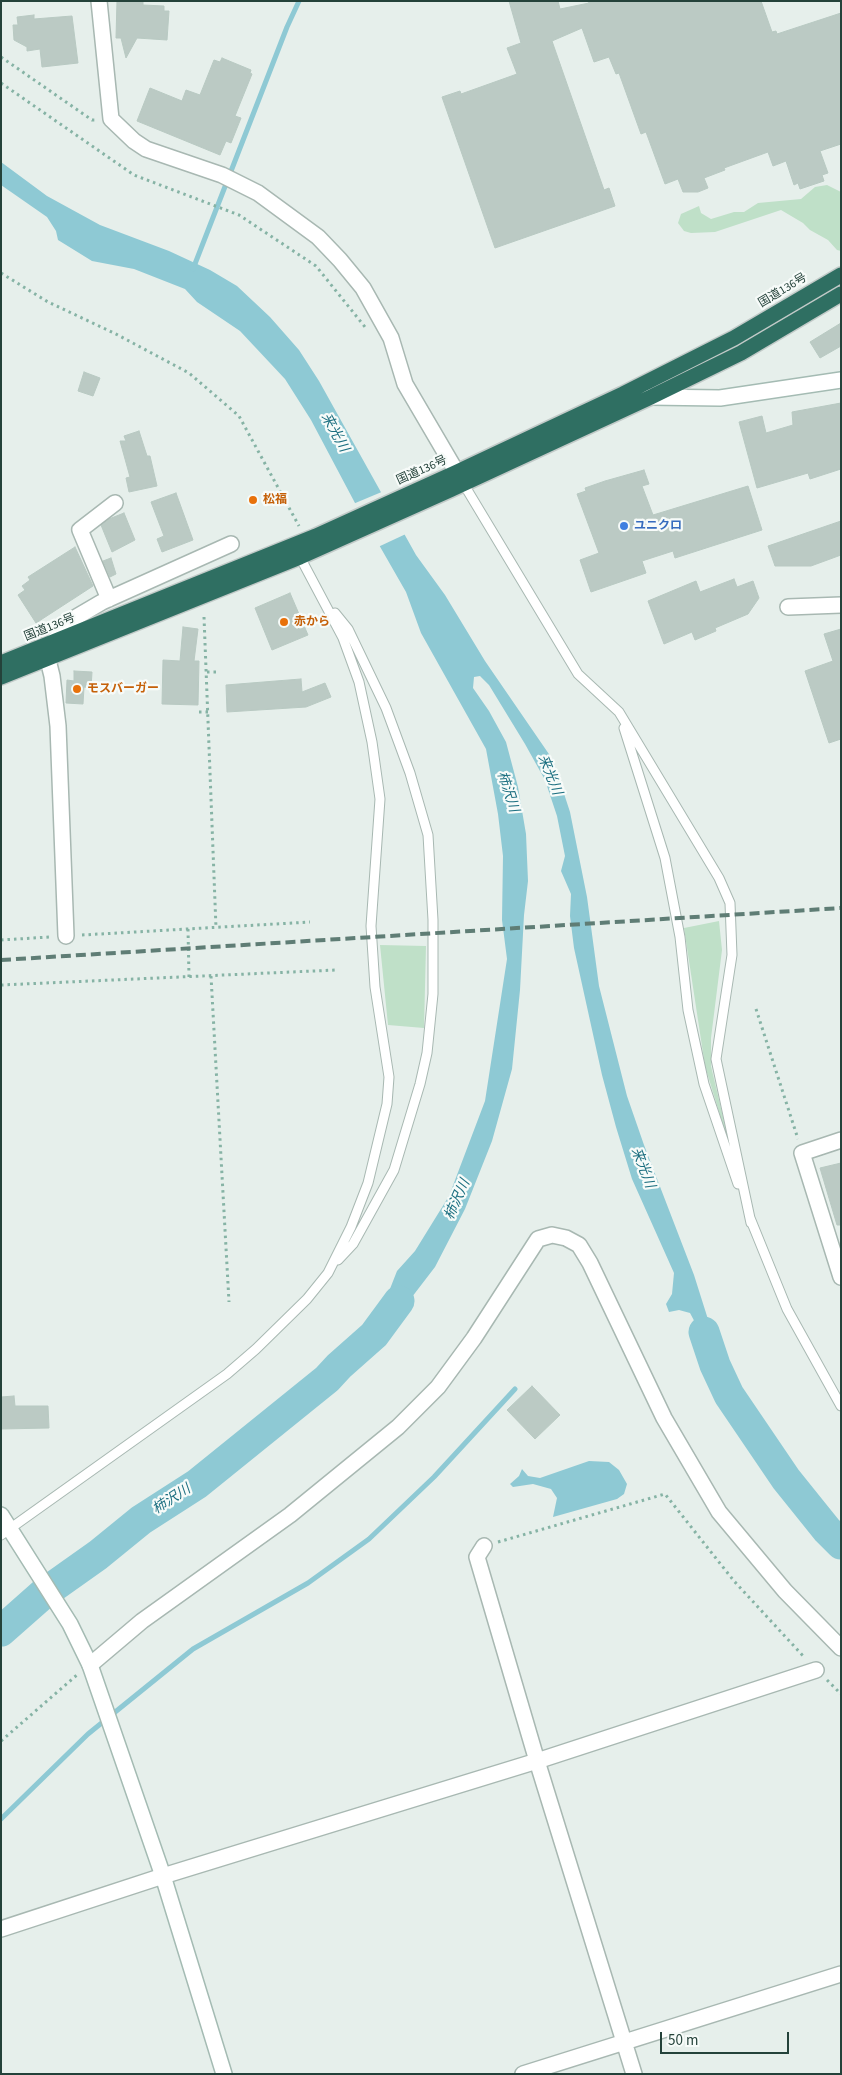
<!DOCTYPE html>
<html>
<head>
<meta charset="utf-8">
<style>
  body { margin:0 }
  #map { position:relative; width:842px; height:2075px; overflow:hidden; background:#e6efeb; font-family:"Source Sans 3",sans-serif }
  canvas { display:block }
  .frame { position:absolute; inset:0; border:2px solid #24423a; pointer-events:none }
  .scale { position:absolute; left:660px; top:2032px; width:129px; height:22px; box-sizing:border-box; border:2px solid #24423a; border-top:0; padding-left:6px; font-size:15px; line-height:18px; white-space:nowrap; color:#24423a; -webkit-text-stroke:4px #f7fbf9; paint-order:stroke }
</style>
</head>
<body>
<div id="map">
<canvas width="842" height="2075"></canvas>
<div class="frame"></div>
<div class="scale">50 m</div>
</div>
<script>
const context = document.querySelector('canvas').getContext('2d');
context.lineJoin = 'round';
function fill(path, color) {
  context.fillStyle = color;
  context.fill(path, 'evenodd');
}
function toPath(rows) {
  const path = new Path2D();
  for (const r of rows) {
    path.moveTo(r[0], r[1]);
    for (let i = 2; i < r.length; i += 2) path.lineTo(r[i], r[i + 1]);
  }
  return path;
}
function stroke(path, color, width, dash) {
  context.strokeStyle = color;
  context.lineWidth = width;
  context.lineCap = dash ? 'butt' : 'round';
  context.setLineDash(dash || []);
  context.stroke(path);
}
function label(font, color, halo, rows, align = 'center') {
  context.font = font + ' "Source Sans 3","Noto Sans JP",sans-serif';
  context.lineWidth = 4.5;
  context.setLineDash([]);
  context.textBaseline = 'middle';
  context.strokeStyle = halo;
  context.fillStyle = color;
  for (const [text, x, y, turn = 0] of rows) {
    context.save();
    context.translate(x, y);
    context.rotate((+turn || 0) * Math.PI / 180);
    context.textAlign = isNaN(turn) ? turn : align;
    if (halo) context.strokeText(text, 0, 0);
    context.fillText(text, 0, 0);
    context.restore();
  }
}
fill(toPath([
  [827,185,841,192,841,251,837,250,828,240,810,230,803,223,781,210,715,232,691,233,684,231,678,223,681,214,699,206,701,213,711,219,734,212,744,212,758,203,801,199,815,187],
  [719,921,722,950,711,1038,711,1066,731,1151,705,1066,684,928],
  [380,945,426,946,424,1028,388,1025]
]), '#bfe0c8');
fill(toPath([
  [1,162,47,196,100,225,169,251,210,270,237,286,270,317,299,350,319,381,416,555,445,595,485,661,553,760,570,812,587,897,599,986,627,1096,644,1145,694,1275,724,1370,714,1376,705,1356,698,1328,690,1313,679,1310,669,1312,666,1304,672,1294,674,1273,632,1179,616,1127,602,1075,574,948,570,916,571,894,561,871,565,856,557,816,545,780,525,744,489,685,480,676,474,677,473,688,489,711,506,742,518,787,526,834,528,881,524,915,520,990,512,1069,492,1141,465,1209,435,1267,379,1340,367,1329,386,1299,397,1271,415,1251,449,1196,485,1101,507,959,502,920,503,856,498,814,486,749,421,633,406,592,355,503,311,420,285,379,240,331,197,302,185,289,134,269,92,261,58,240,56,231,47,217,1,185],
  [589,1461,609,1462,619,1470,627,1484,624,1494,617,1499,553,1517,557,1498,551,1489,533,1484,513,1487,510,1484,519,1476,522,1469,528,1476,540,1478]
]), '#8ec9d4');
fill(toPath([
  [384,491,408,533,378,547,353,504]
]), '#e6efeb');
stroke(toPath([
  [193,269,287,27,299,1],
  [1,1819,88,1734,193,1649,308,1583,369,1539,434,1477,515,1389]
]), '#8ec9d4', 5);
stroke(toPath([
  [704,1332,715,1365,729,1395,786,1479,827,1530,841,1544],
  [1,1631,43,1594,98,1555,141,1520,197,1484,327,1379,339,1366,374,1335,399,1301]
]), '#8ec9d4', 31);
const building = toPath([
  [117,1,143,1,143,5,164,6,164,11,169,11,167,40,137,38,126,58,121,38,116,38,117,1],
  [509,1,558,1,560,9,589,3,588,1,761,1,772,32,776,31,777,34,841,13,841,144,820,151,828,173,822,175,824,181,800,189,798,183,794,185,786,161,773,166,768,152,724,168,725,170,704,178,708,188,698,192,683,192,678,179,665,184,646,132,641,134,619,73,616,74,609,57,594,62,582,28,552,41,604,190,609,188,615,206,495,248,442,97,460,91,461,94,517,74,507,48,521,43,509,1],
  [34,15,34,19,72,16,78,63,42,67,40,49,27,51,27,47,14,40,13,25,18,25,17,17,34,15],
  [222,58,251,70,250,73,252,74,235,116,241,118,231,143,226,141,220,155,137,121,150,88,182,101,186,90,200,95,214,60,220,62,222,58],
  [841,323,841,346,820,358,810,342,841,323],
  [84,372,100,378,93,396,78,391,84,372],
  [841,403,841,469,810,479,808,473,757,488,739,422,762,416,766,433,793,425,792,412,841,403],
  [139,431,147,456,150,456,157,486,129,492,126,478,130,477,120,441,126,441,124,436,139,431],
  [644,470,649,484,642,486,653,515,748,486,762,530,675,558,673,551,642,561,646,573,591,592,580,560,599,553,577,494,586,491,585,488,605,481,644,470],
  [176,493,193,540,162,552,157,539,164,536,151,502,176,493],
  [124,513,135,540,112,552,101,525,109,519,124,513],
  [841,521,841,555,811,566,775,566,768,546,841,521],
  [75,547,93,586,36,623,18,595,25,590,22,586,30,580,28,577,75,547],
  [111,558,116,574,110,577,103,561,111,558],
  [734,579,737,587,753,581,759,598,748,614,715,628,716,631,695,640,692,632,664,644,648,601,696,581,700,592,734,579],
  [290,593,308,635,272,650,255,608,290,593],
  [183,627,198,629,194,661,199,661,198,705,162,704,163,660,180,661,183,627],
  [841,629,841,739,829,743,805,671,833,661,824,634,841,629],
  [74,671,92,672,91,688,84,687,83,704,66,703,67,680,74,681,74,671],
  [301,679,302,692,325,683,331,697,306,707,227,712,226,685,301,679],
  [841,1163,841,1225,837,1225,820,1168,841,1163],
  [532,1386,560,1415,535,1439,507,1410,532,1386],
  [14,1396,15,1406,48,1406,49,1428,1,1429,1,1397,14,1396]
]);
fill(building, '#bbcac4');
stroke(building, '#b8c9c2', 1);
const lane = toPath([
  [463,483,578,674,619,712,719,878,730,903,732,955,716,1059,751,1223],
  [335,613,348,629,386,708,410,773,428,835,433,920,433,994,427,1053,420,1084,394,1170,353,1244,338,1260],
  [624,728,665,858,680,937,688,1010,704,1084,738,1184],
  [750,1218,787,1309,841,1406],
  [1,1535,227,1374,256,1349,307,1299,328,1273,351,1227,368,1183,387,1104,389,1077,375,987,371,926,380,799,372,742,359,682,343,638,300,557]
]);
const street = toPath([
  [99,1,111,119,134,141,146,149,222,175,258,193,318,237,340,260,363,288,391,338,405,384,463,483],
  [109,599,80,530,115,503],
  [788,607,841,605],
  [52,643,73,619,102,602,231,544],
  [48,660,52,676,58,726,66,936],
  [841,1140,802,1153,841,1277],
  [484,1546,477,1557,537,1761,634,2074],
  [90,1665,142,1621,290,1515,398,1427,438,1387,474,1338,538,1239,552,1235,566,1238,579,1245,590,1263,664,1418,719,1512,785,1591,841,1648],
  [1,1929,163,1876,537,1761,816,1670],
  [523,2074,841,1974]
]);
const secondary = toPath([
  [649,397,720,398,841,380],
  [1,1515,70,1624,90,1665,163,1876,224,2074]
]);
const highway = toPath([
  [1,663,316,536,457,472,623,394,734,338,841,275],
  [1,677,300,557,450,490,651,397,741,353,841,294]
]);
stroke(lane, '#a8b8b2', 11);
stroke(street, '#a8b8b2', 18);
stroke(secondary, '#a4bbb3', 18);
stroke(highway, '#c2cac8', 18);
stroke(toPath([
  [1,57,92,120,96,120],
  [1,83,134,175,239,215,316,266,365,327],
  [1,273,48,302,114,333,189,373,239,416,299,526],
  [204,617,216,928],
  [207,672,220,672],
  [199,712,208,712],
  [188,929,189,977],
  [82,935,310,922],
  [1,940,50,937],
  [211,976,229,1302],
  [1,985,336,970],
  [756,1009,798,1139],
  [498,1542,665,1494,734,1581,805,1658],
  [827,1680,841,1694],
  [1,1741,78,1674]
]), '#86b3a5', 3, [2.5, 4]);
stroke(lane, '#fff', 9);
stroke(street, '#fff', 15);
stroke(secondary, '#fff', 15);
stroke(highway, '#2f6f62', 15);
stroke(toPath([
  [1,960,841,908]
]), '#5f7d75', 4, [10, 5]);
for (const [x, y, r, color] of [
  [253,500,5,"#e8710a"],
  [624,526,5,"#3f7fe0"],
  [284,622,5,"#e8710a"],
  [77,689,5,"#e8710a"]
]) {
  const dot = new Path2D();
  dot.arc(x, y, r, 0, 2 * Math.PI);
  context.fillStyle = color;
  context.fill(dot);
  stroke(dot, '#f7fbf9', 2);
}
label('12px', '#24423a', '#f7fbf9', [
  ["国道136号",783,291,-31],
  ["国道136号",422,471,-24],
  ["国道136号",50,628,-22]
]);
label('bold 12px', '#c56008', '#f7fbf9', [
  ["松福",263,500],
  ["赤から",294,622],
  ["モスバーガー",87,689]
], 'left');
label('bold 12px', '#366cbe', '#f7fbf9', [
  ["ユニクロ",634,526]
], 'left');
label('italic 14px', '#1c6f80', '#f7fbf9', [
  ["来光川",334,433,61],
  ["来光川",549,775,68],
  ["柿沢川",507,792,72],
  ["来光川",642,1168,69],
  ["柿沢川",458,1200,-66],
  ["柿沢川",172,1500,-33]
]);
</script>
</body>
</html>
